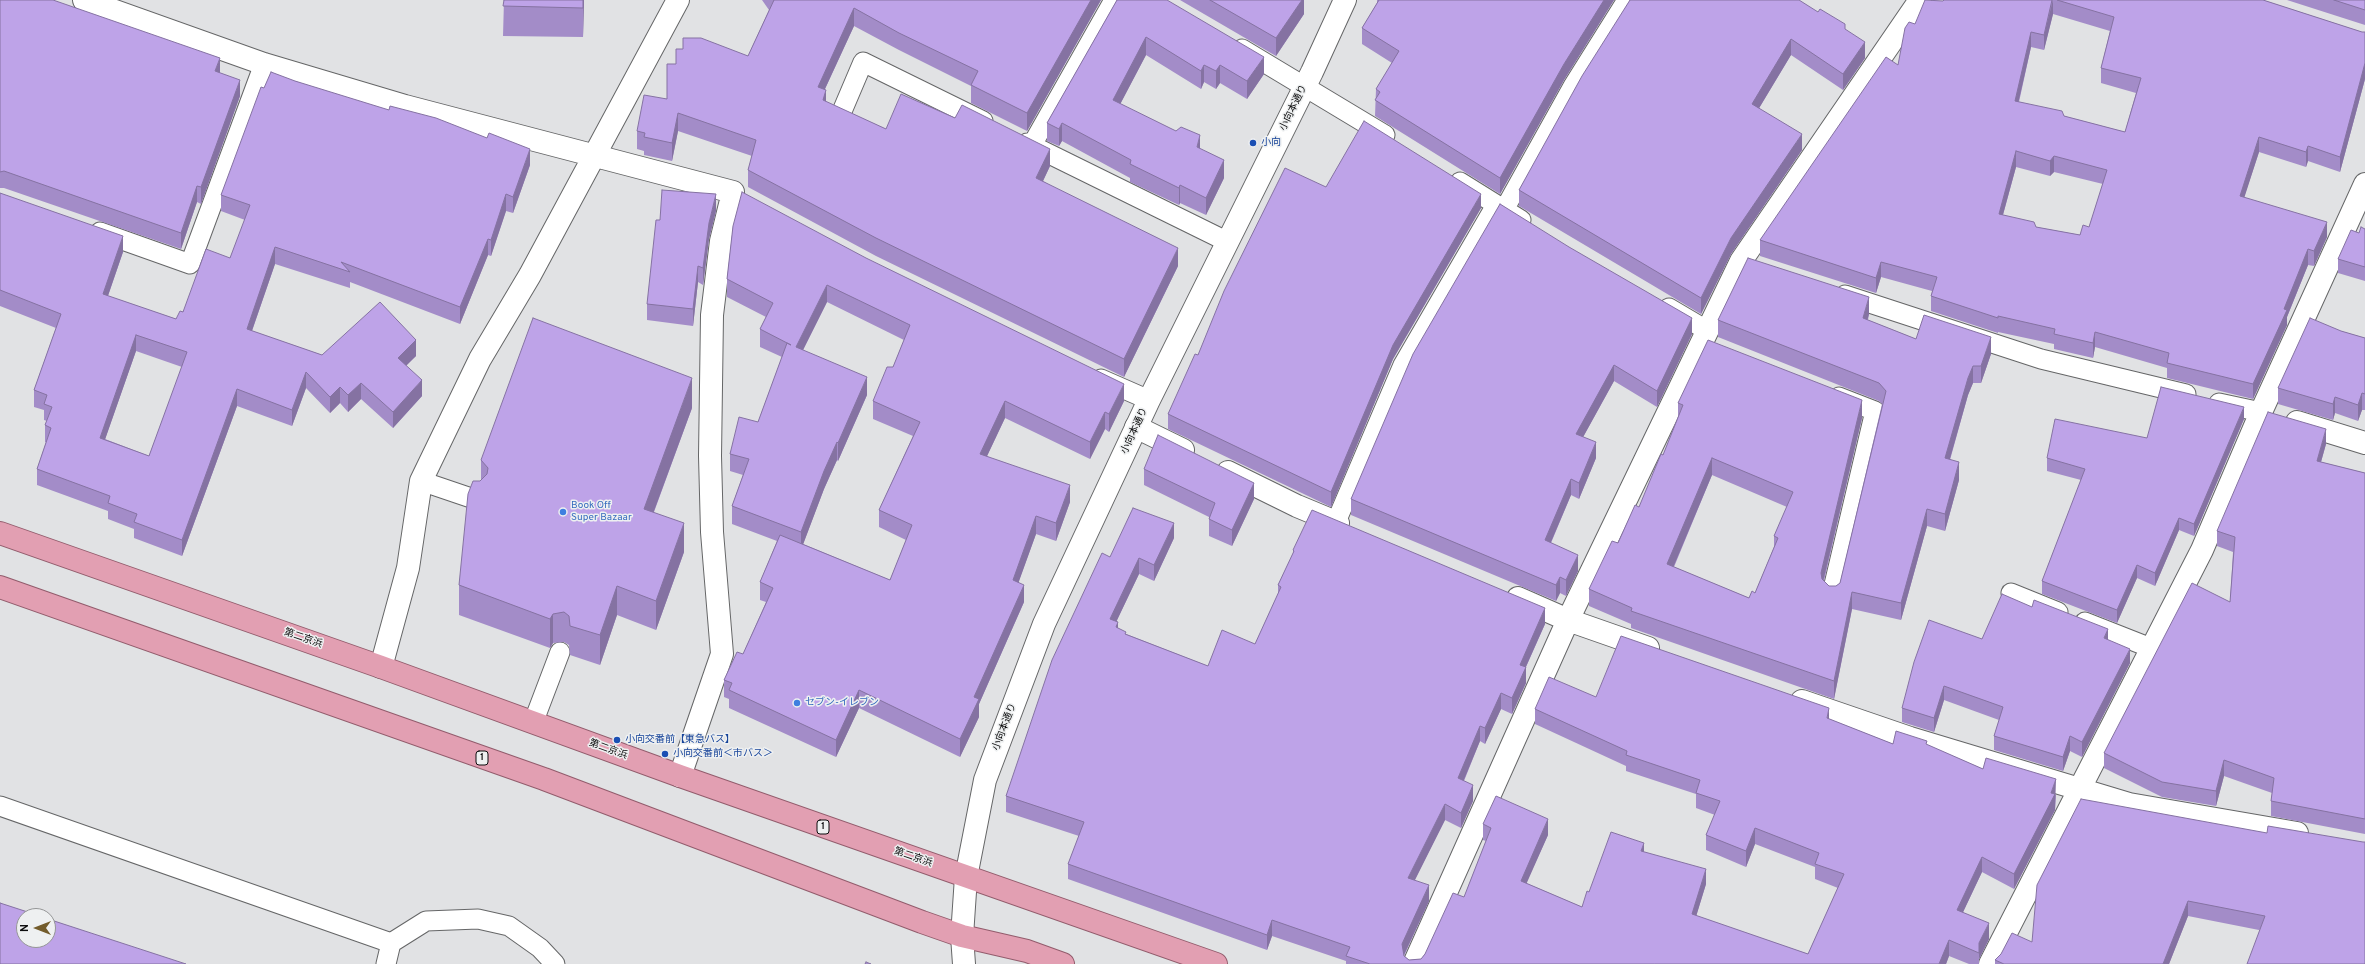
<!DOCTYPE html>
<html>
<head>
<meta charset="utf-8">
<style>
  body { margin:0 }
  #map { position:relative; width:2365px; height:964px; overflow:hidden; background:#e1e2e4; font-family:Overpass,sans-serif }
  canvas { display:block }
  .north { position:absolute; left:16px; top:908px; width:40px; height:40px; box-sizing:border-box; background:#eef0f1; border:1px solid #949596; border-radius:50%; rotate:270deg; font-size:11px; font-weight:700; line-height:16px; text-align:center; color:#0d0d0e }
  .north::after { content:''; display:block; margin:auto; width:14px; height:18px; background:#735c2c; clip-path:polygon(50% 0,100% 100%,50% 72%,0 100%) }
</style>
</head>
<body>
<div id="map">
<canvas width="2365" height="964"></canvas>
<div class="north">N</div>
</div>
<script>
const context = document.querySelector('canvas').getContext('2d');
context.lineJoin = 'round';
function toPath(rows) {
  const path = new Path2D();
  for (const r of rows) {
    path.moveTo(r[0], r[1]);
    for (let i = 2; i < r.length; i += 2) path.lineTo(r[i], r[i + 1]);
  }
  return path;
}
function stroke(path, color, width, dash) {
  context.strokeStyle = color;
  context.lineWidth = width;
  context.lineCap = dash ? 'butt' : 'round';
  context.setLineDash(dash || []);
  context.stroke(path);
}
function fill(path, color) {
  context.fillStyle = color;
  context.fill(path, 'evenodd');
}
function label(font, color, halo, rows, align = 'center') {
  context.font = font + ' Overpass,"Noto Sans JP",sans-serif';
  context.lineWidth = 3;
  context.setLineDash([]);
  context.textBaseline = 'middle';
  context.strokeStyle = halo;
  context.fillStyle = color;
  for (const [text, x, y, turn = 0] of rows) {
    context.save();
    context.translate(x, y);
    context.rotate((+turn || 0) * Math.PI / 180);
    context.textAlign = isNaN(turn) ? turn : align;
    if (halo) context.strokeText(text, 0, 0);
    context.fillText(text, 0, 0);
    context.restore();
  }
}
const service = toPath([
  [1242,49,1385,135],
  [843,109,863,62,983,121],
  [1027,143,1228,242],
  [1032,145,1114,0],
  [1460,182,1521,220],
  [1504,210,1573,86,1627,0],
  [100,232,190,264,264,64],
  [1845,295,2041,359,2186,394],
  [1669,308,1708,331],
  [1101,379,1149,400],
  [2219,403,2261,412],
  [421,481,477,500],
  [1336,522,1403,365,1496,205],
  [1832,593,1875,411,1839,397],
  [2011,593,2058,612],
  [2085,622,2151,648],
  [533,723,560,652],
  [0,806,391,943],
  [386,964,391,943,426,921,478,919,509,926,540,948,555,964]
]);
const minor = toPath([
  [84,0,264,64,405,106,733,192,721,241,712,315,710,456,712,532,722,654,680,776],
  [2297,422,2365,443],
  [1136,427,1183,450],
  [1228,472,1297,506,1338,523],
  [1518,598,1568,620,1648,648],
  [381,667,408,568,421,481,480,359,530,275,678,0],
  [1802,701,1910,738,2129,804,2297,833],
  [1414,964,1568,620,1741,261,1920,0],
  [1990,964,2202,550,2261,412,2365,184]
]);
const tertiary = toPath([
  [964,964,962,936,966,877,985,780,1044,624,1149,400,1312,72,1345,0]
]);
const trunk = toPath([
  [0,533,381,667,680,776,1216,964],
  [0,587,544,779,922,922,962,936,1027,951,1063,964]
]);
stroke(service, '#656667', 21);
stroke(minor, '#656667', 24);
stroke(tertiary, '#656667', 24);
stroke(trunk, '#925c6c', 24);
stroke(service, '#fff', 19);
stroke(minor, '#fff', 22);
stroke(tertiary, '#fff', 22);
stroke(trunk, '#e29fb2', 22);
fill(toPath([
  [0,0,220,73,240,96,201,204,197,202,181,249,4,188,0,188],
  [504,0,584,0,583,37,503,36],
  [762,0,1101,0,1027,131,971,103,971,86,899,50,854,26,825,89,826,102,886,129,1050,166,1043,181,1178,266,1124,377,876,256,748,187,748,170,752,156,678,131,672,161,644,155,644,151,637,149,637,131,667,99,676,64,748,56,769,10],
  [1117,0,1264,74,1247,99,1220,83,1216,89,1204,82,1201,89,1146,55,1120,104,1200,149,1224,178,1206,215,1180,203,1179,205,1130,182,1130,178,1062,141,1059,146,1047,141,1047,123],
  [1180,0,1304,0,1304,14,1276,56],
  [1377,0,1614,0,1564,80,1500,194,1375,116,1376,89,1392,63,1362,44,1362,28,1377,3],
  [1630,0,1845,29,1865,58,1843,90,1791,55,1759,108,1802,150,1731,254,1701,314,1519,206,1519,190],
  [1944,0,2263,0,2362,32,2365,32,2365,79,2340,172,2308,161,2306,167,2259,152,2244,197,2327,237,2314,266,2308,265,2287,317,2287,325,2253,399,2167,378,2167,368,2095,347,2093,358,2054,349,2054,344,1998,332,1998,333,1931,311,1931,296,1932,291,1881,277,1876,293,1760,256,1760,240,1898,65,1915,24,1943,1],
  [2053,14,2110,31,2101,68,2101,83,2136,93,2125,132,2064,116,2019,102,2031,47,2044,50],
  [2016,167,2050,176,2054,172,2103,184,2089,227,2080,235,2036,227,2003,215],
  [2287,0,2365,0,2365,25],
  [295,81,530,165,513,213,506,211,491,256,488,255,460,324,350,282,350,288,275,264,252,331,322,355,416,356,406,365,422,396,393,428,361,399,348,412,340,403,330,413,306,388,292,426,237,406,182,556,134,538,134,529,108,519,108,511,37,485,37,469,46,442,45,442,45,425,47,421,44,420,44,410,34,407,34,390,56,328,0,306,0,193,123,252,108,296,176,319,230,258,245,220,221,211,221,195,264,88],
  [136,351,182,367,149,456,105,439],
  [1326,187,1481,208,1393,359,1331,507,1168,429,1168,414,1198,355],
  [1500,204,1692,334,1657,407,1614,381,1583,437,1596,458,1579,499,1571,495,1551,543,1578,571,1566,596,1560,593,1556,601,1351,515,1351,499],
  [716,211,709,239,703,285,698,282,693,326,647,320,647,304],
  [733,226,1124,401,1109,432,1105,429,1090,459,1005,418,987,456,1070,502,1056,541,1036,534,1018,583,1024,602,979,704,979,717,960,757,859,708,836,757,729,708,729,699,724,697,724,680,743,654,766,602,760,600,760,582,777,541,732,524,732,506,743,475,730,471,730,454,758,422,782,357,760,347,760,329,766,317,727,297,727,279],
  [827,302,904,340,893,367,873,401,873,419,913,436,879,510,879,527,906,540,890,580,803,544,824,489,837,460,838,461,867,395,803,350],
  [2365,229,2365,281,2338,273,2338,259,2359,233],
  [1869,314,1868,320,1916,339,1991,354,1981,383,1973,383,1968,395,1950,460,1959,480,1945,531,1927,526,1901,620,1852,609,1834,699,1631,628,1631,624,1589,606,1589,589,1618,543,1639,507,1663,455,1678,417,1678,403,1862,418,1824,581,1829,586,1836,586,1840,583,1882,404,1879,401,1718,337,1718,320],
  [1712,475,1787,507,1774,536,1774,547,1755,593,1749,598,1674,567],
  [2341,331,2365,338,2365,410,2362,410,2358,421,2335,413,2333,420,2278,404,2278,388],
  [692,408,654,512,684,552,656,630,617,615,600,665,570,655,569,645,564,642,553,643,550,648,459,615,459,585,480,481,481,480,481,460],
  [2244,419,2194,536,2179,530,2155,586,2137,578,2117,623,2042,594,2042,581,2081,480,2047,471,2047,458,2147,438],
  [2326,444,2321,462,2365,473,2365,834,2271,816,2271,801,2272,793,2224,776,2216,806,2162,797,2104,768,2104,753,2230,602,2233,552,2217,546,2217,531],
  [1144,469,1254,499,1232,546,1209,536,1209,517,1144,485],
  [1174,538,1154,581,1139,574,1116,622,1118,628,1126,634,1208,666,1255,644,1278,594,1278,585,1293,554,1293,550,1545,624,1526,667,1526,683,1512,714,1501,709,1485,744,1480,741,1464,781,1473,801,1461,828,1445,820,1414,881,1429,901,1404,956,1409,960,1421,959,1425,954,1464,897,1486,841,1483,840,1483,824,1548,835,1526,883,1582,907,1589,892,1644,852,1706,884,1696,916,1808,954,1838,888,1815,879,1815,867,1755,844,1746,867,1706,850,1706,835,1715,815,1696,808,1696,794,1626,771,1626,766,1535,724,1535,709,1596,697,1829,719,1893,744,1927,745,1983,769,2056,795,2055,810,2014,889,1982,872,1963,912,1989,939,1979,959,1979,964,1969,964,1949,956,1946,964,1346,964,1346,961,1272,936,1267,950,1068,879,1068,864,1079,836,1006,812,1006,796,1110,557],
  [2032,607,2108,640,2130,663,2082,757,2070,751,2063,771,1994,750,1994,736,1999,720,1944,700,1934,732,1902,722,1902,708,1982,639],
  [2267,833,2363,842,2259,930,2188,916,2169,964,1995,964,1995,960,2032,942]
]), '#a38cc8');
fill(toPath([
  [583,0,584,0,583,37],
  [1091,0,1101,0,1027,131,1027,113],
  [1302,0,1304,0,1304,14,1276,56,1276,38],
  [1604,0,1614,0,1564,80,1500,194,1500,178,1564,64],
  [2053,0,2053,14,2044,50,2044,35],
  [854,8,854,26,818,104,818,87],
  [2031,32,2031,47,2015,117,2015,101],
  [1146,37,1146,55,1113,118,1113,100],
  [1791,39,1791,55,1752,120,1752,104],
  [1865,42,1865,58,1843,90,1843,74],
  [1264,57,1264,74,1247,99,1247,81],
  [220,58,220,74,215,71],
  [2365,63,2365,79,2340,172,2340,157],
  [1204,65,1204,82,1201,89,1201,71],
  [1220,65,1220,83,1216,89,1216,71],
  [240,80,240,96,201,204,201,187],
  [826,90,826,108,823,100],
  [678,113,678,131,672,161,672,143],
  [1062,123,1062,141,1059,146,1059,129],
  [1802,134,1802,150,1731,254,1701,314,1701,298,1731,238],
  [1200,135,1200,153,1197,147],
  [2259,137,2259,152,2240,211,2240,196],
  [2308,146,2308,161,2306,167,2306,152],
  [530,149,530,165,513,213,513,197],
  [1050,149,1050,166,1036,196,1036,178],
  [2016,151,2016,167,1999,229,1999,214],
  [2054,156,2054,172,2050,176,2050,161],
  [1224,160,1224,178,1206,215,1206,198],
  [1180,185,1180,203,1179,205,1179,188],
  [197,186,197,202,181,249,181,233],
  [506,194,506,211,491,256,491,240],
  [716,194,716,211,709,239,703,285,703,268,709,223],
  [1481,194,1481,208,1393,359,1331,507,1331,492,1393,345],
  [2327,222,2327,237,2314,266,2314,251],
  [123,236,123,252,103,310,103,294],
  [488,239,488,255,460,324,460,307],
  [275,247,275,264,247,345,247,329],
  [1178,248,1178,266,1124,377,1124,359],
  [2308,249,2308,265,2287,317,2287,325,2253,399,2253,384],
  [1881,262,1881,277,1876,293,1876,278],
  [698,266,698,282,693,326,693,309],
  [827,285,827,302,796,364,796,347],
  [1869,297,1869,314,1863,336,1863,318],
  [1692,318,1692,334,1657,407,1657,391],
  [2095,332,2095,347,2093,358,2093,343],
  [136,335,136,351,100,454,100,438],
  [1991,337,1991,354,1981,383,1981,366],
  [416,340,416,356,398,374,398,358],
  [1614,365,1614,381,1576,450,1576,434],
  [1973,366,1973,383,1968,395,1945,476,1945,458,1968,378],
  [306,372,306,388,292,426,292,410],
  [867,377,867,395,838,461,838,443],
  [692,378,692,408,644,538,644,509],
  [422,380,422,396,393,428,393,412],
  [361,383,361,399,348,412,348,395],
  [1124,384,1124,401,1109,432,1109,414],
  [340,387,340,403,330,413,330,397],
  [237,389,237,406,182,556,182,540],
  [2362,393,2362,410,2358,421,2358,405],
  [2335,397,2335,413,2333,420,2333,404],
  [1862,400,1862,418,1821,590,1821,573],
  [1005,401,1005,418,980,471,980,454],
  [2244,407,2244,419,2194,536,2194,524],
  [1105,412,1105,429,1090,459,1090,442],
  [2326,429,2326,444,2317,476,2317,461],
  [837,442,837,460,824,489,801,550,801,532,824,471],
  [1596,442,1596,458,1579,499,1579,483],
  [1712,458,1712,475,1667,582,1667,564],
  [1959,462,1959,480,1945,531,1945,514],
  [1571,479,1571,495,1545,556,1545,540],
  [1254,483,1254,499,1232,546,1232,530],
  [1070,485,1070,502,1056,541,1056,523],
  [1927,509,1927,526,1901,620,1901,603],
  [1036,516,1036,534,1013,598,1013,580],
  [2179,518,2179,530,2155,586,2155,573],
  [684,523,684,552,656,630,656,601],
  [1174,523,1174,538,1154,581,1154,565],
  [1578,555,1578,571,1566,596,1566,580],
  [1139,558,1139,574,1110,635,1110,619],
  [2137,565,2137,578,2117,623,2117,610],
  [1560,577,1560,593,1556,601,1556,585],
  [1024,585,1024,602,979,704,979,717,960,757,960,739,974,697],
  [617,586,617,615,600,665,600,635],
  [1852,592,1852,609,1834,699,1834,681],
  [1545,608,1545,624,1520,680,1520,665],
  [553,614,553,643,550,648,550,619],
  [1118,622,1118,638,1116,627],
  [2108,629,2108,643,2104,638],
  [2130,649,2130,663,2082,757,2082,742],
  [1526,667,1526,683,1512,714,1512,698],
  [1944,686,1944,700,1934,732,1934,718],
  [859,690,859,708,836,757,836,740],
  [1501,693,1501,709,1485,744,1485,728],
  [1829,708,1829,723,1827,718],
  [1480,726,1480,741,1458,794,1458,778],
  [2070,736,2070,751,2063,771,2063,757],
  [2224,760,2224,776,2216,806,2216,791],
  [2056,779,2055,810,2014,889,2014,874,2051,793],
  [1473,785,1473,801,1461,828,1461,813],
  [1445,804,1445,820,1408,894,1408,878],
  [1548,819,1548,835,1521,896,1521,881],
  [1755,828,1755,844,1746,867,1746,851],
  [1644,843,1644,859,1641,851],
  [1982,857,1982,872,1957,925,1957,910],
  [1706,869,1706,884,1692,930,1692,914],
  [1429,885,1429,901,1402,959,1402,944],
  [2188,901,2188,916,2169,964,2163,964],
  [1272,920,1272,936,1267,950,1267,935],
  [1989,923,1989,939,1979,959,1979,964,1979,943],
  [1949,940,1949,956,1946,964,1939,964]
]), '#8572a2');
const building = toPath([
  [0,0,53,0,220,58,215,71,240,80,201,187,197,186,181,233,4,171,0,172,0,0],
  [504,0,583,0,583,8,503,6,504,0],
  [774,0,1091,0,1027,113,971,85,978,71,899,33,854,8,818,87,826,90,823,100,886,129,901,94,955,118,962,105,1050,149,1036,178,1178,248,1124,359,876,238,748,170,756,140,678,113,672,143,644,137,645,133,637,131,644,95,667,99,667,64,676,64,676,49,683,49,683,38,701,38,748,56,774,0],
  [1117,0,1167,0,1264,57,1247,81,1220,65,1216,71,1204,65,1201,71,1146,37,1113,100,1176,131,1181,127,1200,135,1197,147,1224,160,1206,198,1180,185,1179,188,1130,164,1131,160,1062,123,1059,129,1047,123,1117,0],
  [1210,0,1302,0,1276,38,1210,0],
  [1379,0,1604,0,1564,64,1500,178,1375,100,1380,92,1376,89,1399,51,1362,28,1379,0],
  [1630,0,1799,0,1818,12,1820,9,1845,24,1845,29,1865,42,1843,74,1791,39,1752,104,1802,134,1731,238,1701,298,1519,190,1582,76,1630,0],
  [1925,0,1943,1,1944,0,2052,0,2044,35,2031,32,2015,101,2062,111,2064,116,2125,132,2141,78,2101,68,2114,17,2057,0,2263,0,2362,32,2365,32,2365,63,2340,157,2308,146,2306,152,2259,137,2240,196,2327,222,2314,251,2308,249,2284,309,2287,310,2253,384,2167,363,2169,353,2095,332,2093,343,2054,334,2055,329,1998,316,1998,318,1931,296,1937,277,1881,262,1876,278,1760,240,1886,57,1898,65,1905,28,1909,22,1915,24,1925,0],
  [2016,151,2050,161,2054,156,2107,170,2089,227,2083,225,2080,235,2036,227,2034,222,1999,214,2016,151],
  [2334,0,2365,0,2365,10,2334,0],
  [271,72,295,81,389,110,390,106,436,118,487,138,489,133,530,149,513,197,506,194,491,240,488,239,460,307,341,262,350,272,275,247,247,329,322,355,380,302,416,340,398,358,422,380,393,412,361,383,348,395,340,387,330,397,306,372,292,410,237,389,182,540,134,522,137,514,108,503,110,496,37,469,51,428,45,425,52,407,44,404,47,395,34,390,61,314,0,290,0,193,123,236,103,294,176,319,180,311,183,312,206,249,230,258,250,205,221,195,261,87,264,88,271,72],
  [136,335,187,352,149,456,100,438,136,335],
  [1364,121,1481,194,1393,345,1331,492,1168,414,1195,354,1198,355,1224,291,1285,168,1326,187,1364,121],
  [662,190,716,194,709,223,703,268,698,266,693,309,647,304,656,220,660,220,662,190],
  [742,192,866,258,1124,384,1109,414,1105,412,1090,442,1005,401,980,454,1070,485,1056,523,1036,516,1013,580,1024,585,974,697,979,699,960,739,859,690,836,740,729,690,732,683,724,680,737,652,743,654,773,588,760,582,780,535,890,580,912,525,879,510,920,422,873,401,887,367,893,367,910,325,827,285,796,347,867,377,838,443,837,442,824,471,801,532,732,506,749,459,730,454,739,417,758,422,787,343,791,345,760,329,773,303,727,279,733,226,742,192],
  [1500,204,1569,247,1692,318,1657,391,1614,365,1576,434,1596,442,1579,483,1571,479,1545,540,1578,555,1566,580,1560,577,1556,585,1351,499,1413,354,1500,204],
  [2361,227,2365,229,2365,267,2338,259,2351,230,2359,233,2361,227],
  [1748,258,1869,297,1863,318,1916,339,1924,315,1991,337,1981,366,1973,366,1968,378,1945,458,1959,462,1945,514,1927,509,1901,603,1852,592,1834,681,1631,611,1632,608,1589,589,1612,541,1618,543,1635,505,1639,507,1661,454,1663,455,1683,405,1678,403,1708,340,1862,400,1821,573,1822,579,1829,586,1836,586,1840,583,1886,391,1879,383,1718,320,1748,258],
  [1712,458,1793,492,1774,536,1778,538,1755,593,1752,591,1749,598,1667,564,1712,458],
  [533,318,692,378,644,509,684,523,656,601,617,586,600,635,570,626,569,616,564,612,553,614,550,619,459,585,468,494,473,481,480,481,487,474,488,468,481,460,533,318],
  [2310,318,2341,331,2365,338,2365,394,2362,393,2358,405,2335,397,2333,404,2278,388,2310,318],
  [2161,387,2244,407,2194,524,2179,518,2155,573,2137,565,2117,610,2042,581,2085,469,2047,458,2055,419,2147,438,2161,387],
  [2268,412,2326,429,2317,461,2365,473,2365,819,2271,801,2274,778,2224,760,2216,791,2162,782,2104,753,2192,583,2230,602,2235,537,2217,531,2268,412],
  [1158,435,1254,483,1232,530,1209,519,1215,503,1144,469,1158,435],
  [1133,508,1174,523,1154,565,1139,558,1110,619,1118,622,1116,627,1126,632,1125,634,1208,666,1222,630,1255,644,1281,587,1278,585,1294,551,1293,550,1312,510,1545,608,1520,665,1526,667,1512,698,1501,693,1485,728,1480,726,1458,778,1473,785,1461,813,1445,804,1408,878,1429,885,1402,944,1404,956,1409,960,1421,959,1425,954,1453,893,1464,897,1491,828,1483,824,1496,796,1548,819,1521,881,1582,907,1587,891,1589,892,1611,832,1644,843,1641,851,1706,869,1692,914,1808,954,1844,874,1815,864,1819,853,1755,828,1746,851,1706,835,1720,801,1696,793,1700,780,1626,755,1627,751,1535,709,1549,677,1596,697,1621,636,1829,708,1827,718,1893,744,1896,731,1927,741,1926,744,1983,769,1986,758,2056,779,2051,793,2055,794,2014,874,1982,857,1957,910,1989,923,1979,943,1979,953,1949,940,1939,964,1370,964,1346,956,1350,947,1272,920,1267,935,1068,864,1084,822,1006,796,1052,660,1102,553,1110,557,1133,508],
  [2002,594,2032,607,2034,600,2108,629,2104,638,2130,649,2082,742,2070,736,2063,757,1994,736,2003,707,1944,686,1934,718,1902,708,1914,662,1929,620,1982,639,2002,594],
  [2081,799,2267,833,2268,826,2363,842,2365,842,2365,964,2247,964,2265,916,2188,901,2163,964,2004,964,1995,960,2001,954,2012,933,2032,942,2037,885,2081,799],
  [0,903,40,916,24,916,24,940,48,940,48,919,186,964,0,964,0,903],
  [866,962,871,964,865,964,866,962]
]);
fill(building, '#bea3e8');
stroke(building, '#8572a2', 1);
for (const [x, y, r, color] of [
  [1253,143,4,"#1a4fb4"],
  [563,512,4,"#3f7fe0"],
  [797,703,4,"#3f7fe0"],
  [617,740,4,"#1a4fb4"],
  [665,754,4,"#1a4fb4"]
]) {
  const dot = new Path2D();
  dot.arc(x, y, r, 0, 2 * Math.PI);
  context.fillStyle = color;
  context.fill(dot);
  stroke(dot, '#eef0f1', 1.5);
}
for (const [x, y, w] of [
  [482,758,12],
  [823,827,12]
]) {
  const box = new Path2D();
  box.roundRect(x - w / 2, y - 7, w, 14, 3);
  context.fillStyle = '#eef0f1';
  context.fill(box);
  stroke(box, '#0d0d0e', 1);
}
label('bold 9px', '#0d0d0e', null, [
  ["1",482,758],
  ["1",823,827]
]);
label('10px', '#0d0d0e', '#eef0f1', [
  ["小向本通り",1294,108,-64],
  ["小向本通り",1135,431,-65],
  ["第二京浜",303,639,19],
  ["小向本通り",1005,727,-69],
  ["第二京浜",608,750,20],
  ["第二京浜",913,858,19]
]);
label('10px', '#164399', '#eef0f1', [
  ["小向",1261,143],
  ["小向交番前【東急バス】",625,740],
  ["小向交番前＜市バス＞",673,754]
], 'left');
label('10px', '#366cbe', '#eef0f1', [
  ["Book Off",571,506],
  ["Super Bazaar",571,518],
  ["セブン-イレブン",805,703]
], 'left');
</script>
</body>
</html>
